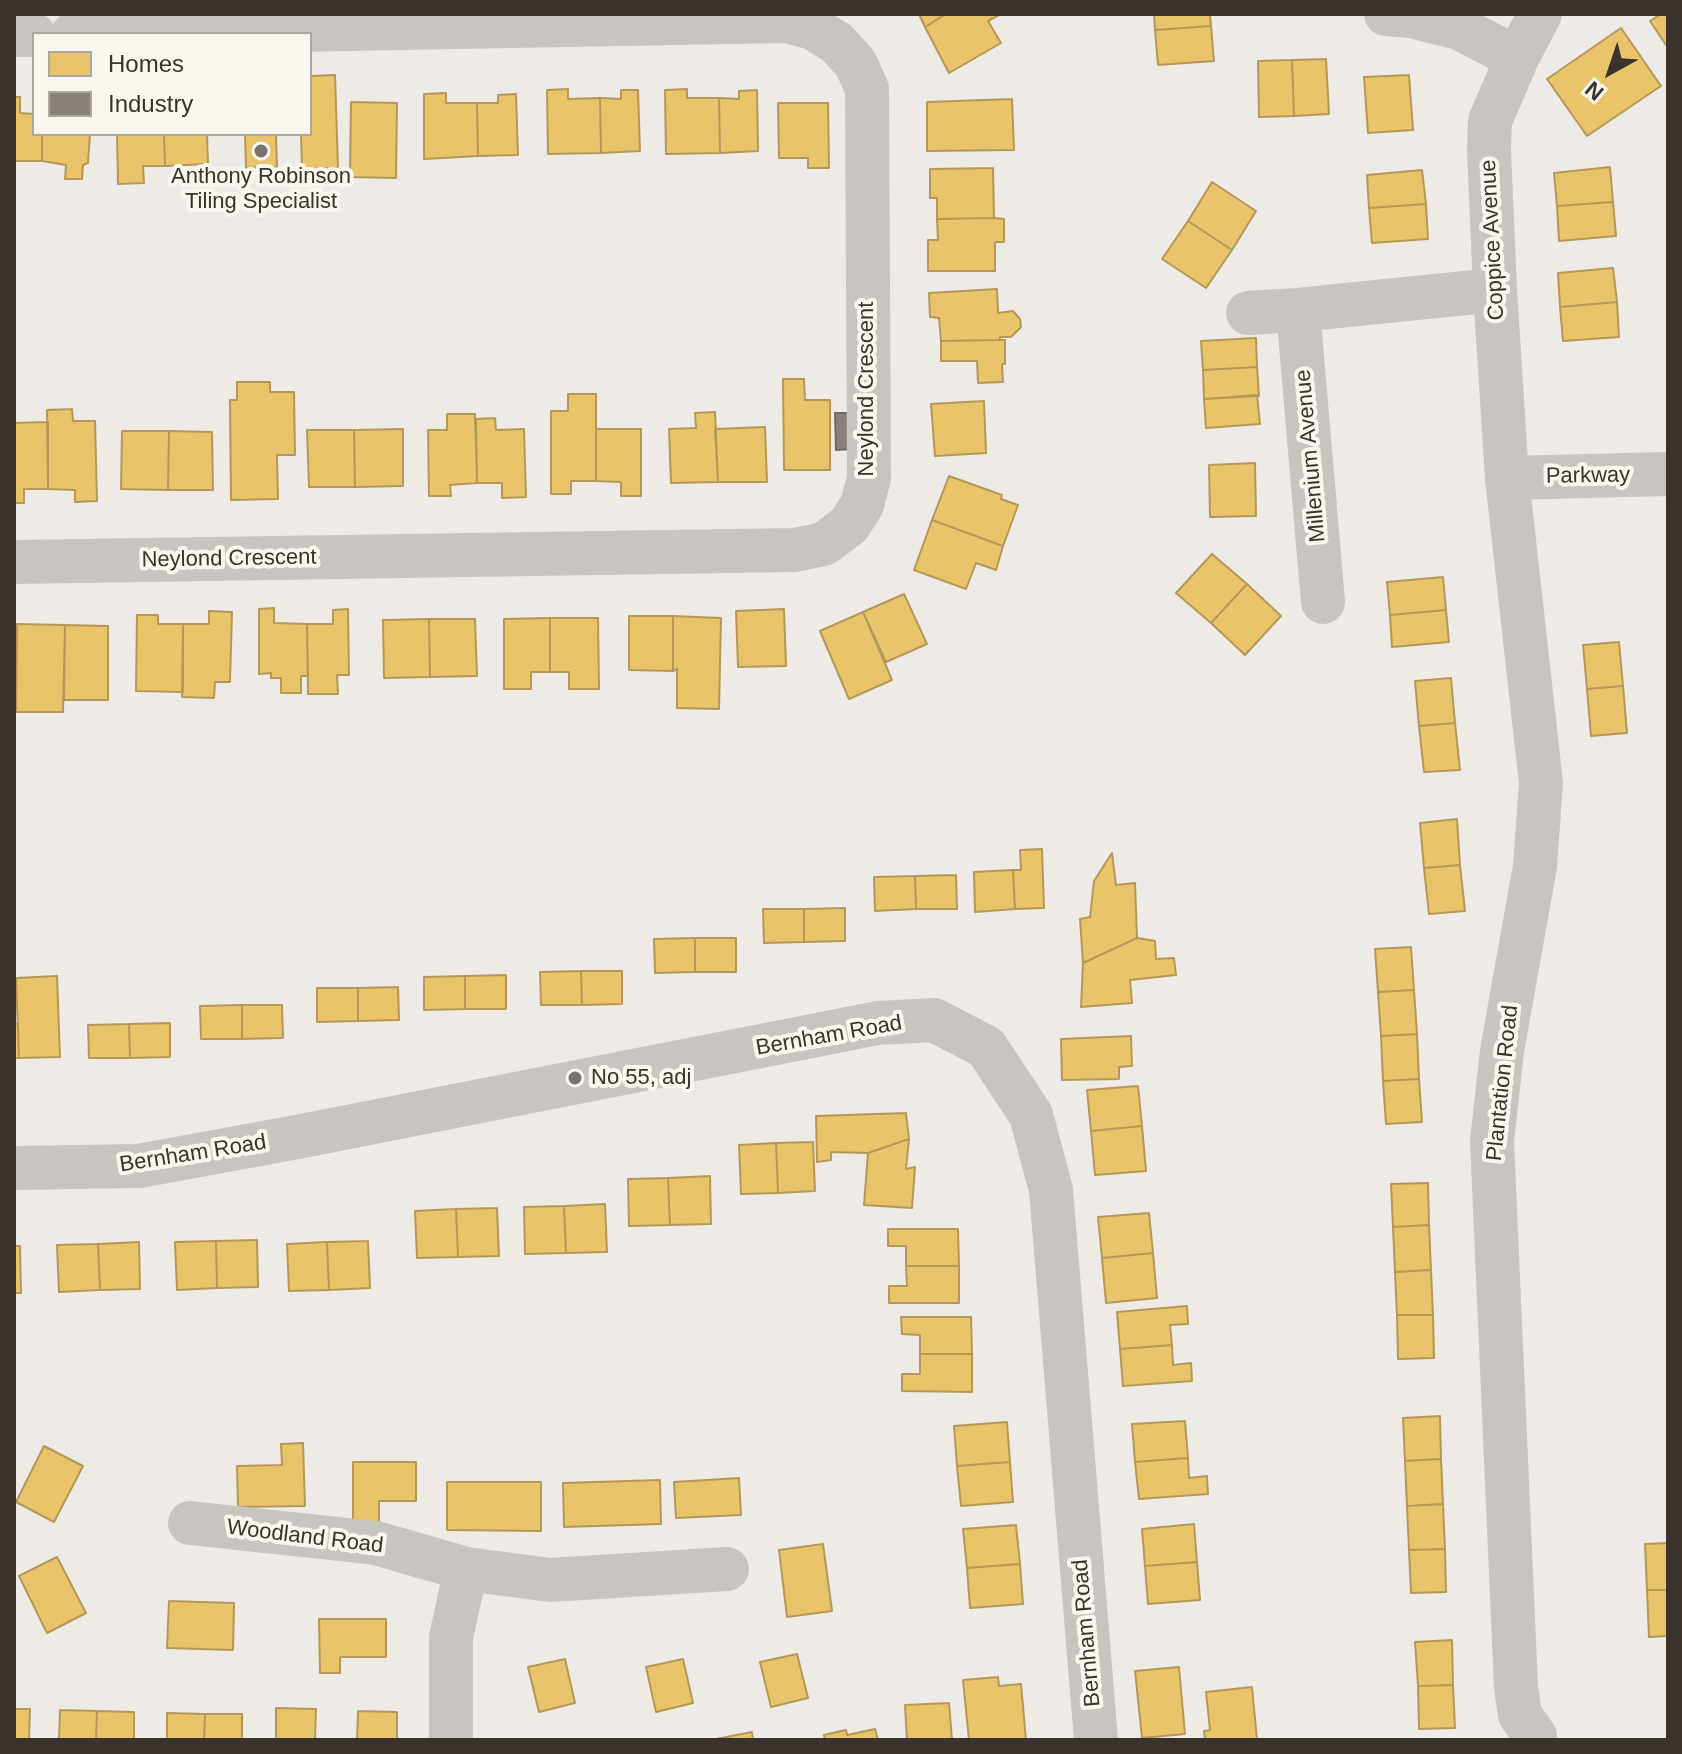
<!DOCTYPE html>
<html>
<head>
<meta charset="utf-8">
<style>
  body { margin:0 }
  #map { position:relative; width:1682px; height:1754px; overflow:hidden; background:#eeebe6; font-family:Helvetica,sans-serif }
  canvas { display:block }
  .frame { position:absolute; inset:0; border:16px solid #39322d; pointer-events:none }
  .legend { position:absolute; left:32px; top:32px; width:280px; height:104px; box-sizing:border-box; background:#f9f6ef; border:2px solid #aca8a1; margin:0; padding:10px 14px; list-style:none; font-size:24px; color:#39322d }
  .legend li { display:flex; align-items:center; gap:16px; height:40px }
  .legend b { width:40px; border:2px solid #aca8a1 }
  .north { position:absolute; left:1570px; top:32px; width:80px; height:80px; -webkit-text-stroke:6px #f9f6ef; paint-order:stroke; rotate:220deg; font-size:22px; font-weight:700; line-height:32px; text-align:center; color:#39322d }
  .north::after { content:''; display:block; margin:auto; width:28px; height:36px; background:#39322d; clip-path:polygon(50% 0,100% 100%,50% 72%,0 100%) }
</style>
</head>
<body>
<div id="map">
<canvas width="1682" height="1754"></canvas>
<div class="frame"></div>
<ul class="legend">
<li><b style="height:22px;background:#e9c46a"></b>Homes</li>
<li><b style="height:22px;background:#8a817c"></b>Industry</li>
</ul>
<div class="north">N</div>
</div>
<script>
const context = document.querySelector('canvas').getContext('2d');
context.lineJoin = 'round';
function fill(path, color) {
  context.fillStyle = color;
  context.fill(path, 'evenodd');
}
function toPath(rows) {
  const path = new Path2D();
  for (const r of rows) {
    path.moveTo(r[0], r[1]);
    for (let i = 2; i < r.length; i += 2) path.lineTo(r[i], r[i + 1]);
  }
  return path;
}
function stroke(path, color, width, dash) {
  context.strokeStyle = color;
  context.lineWidth = width;
  context.lineCap = dash ? 'butt' : 'round';
  context.setLineDash(dash || []);
  context.stroke(path);
}
function label(font, color, halo, rows, align = 'center') {
  context.font = font + ' Helvetica,sans-serif';
  context.lineWidth = 8;
  context.setLineDash([]);
  context.textBaseline = 'middle';
  context.strokeStyle = halo;
  context.fillStyle = color;
  for (const [text, x, y, turn = 0] of rows) {
    context.save();
    context.translate(x, y);
    context.rotate((+turn || 0) * Math.PI / 180);
    context.textAlign = isNaN(turn) ? turn : align;
    if (halo) context.strokeText(text, 0, 0);
    context.fillText(text, 0, 0);
    context.restore();
  }
}
const homes = toPath([
  [919,14,946,14,925,27,919,14],
  [946,14,998,14,999,15,988,21,1001,43,949,73,925,27,946,14],
  [1154,14,1210,14,1211,26,1155,30,1154,14],
  [1661,14,1668,14,1668,48,1650,21,1661,14],
  [1211,26,1214,61,1158,65,1155,30,1211,26],
  [1621,28,1661,86,1587,136,1547,79,1621,28],
  [1326,59,1329,114,1294,116,1292,60,1326,59],
  [1292,60,1294,116,1259,117,1258,61,1292,60],
  [335,75,338,168,302,169,301,134,310,134,310,76,335,75],
  [1409,75,1413,130,1368,133,1364,77,1409,75],
  [568,89,568,99,600,98,601,153,548,154,547,90,568,89],
  [687,89,687,98,719,98,720,153,666,154,665,90,687,89],
  [621,90,638,90,640,151,601,153,600,98,621,99,621,90],
  [757,90,758,151,720,153,719,98,739,99,739,91,757,90],
  [446,93,446,103,477,103,478,156,424,159,424,94,446,93],
  [516,94,518,155,478,156,477,103,498,103,498,95,516,94],
  [14,97,20,97,20,113,34,114,34,134,42,134,42,161,14,161,14,97],
  [1012,99,1014,150,927,151,927,102,1012,99],
  [351,102,397,103,396,178,350,177,351,102],
  [778,103,828,103,829,168,808,168,808,158,779,158,778,103],
  [42,134,90,134,88,163,83,165,82,179,65,179,66,165,42,161,42,134],
  [117,134,164,134,165,166,143,166,144,183,118,184,117,134],
  [164,134,207,134,208,164,165,166,164,134],
  [245,134,276,134,277,167,246,168,245,134],
  [1610,167,1613,202,1557,206,1554,173,1610,167],
  [993,168,994,218,937,219,937,198,930,198,930,169,993,168],
  [1422,170,1426,204,1369,208,1367,175,1422,170],
  [1212,182,1256,211,1232,250,1188,221,1212,182],
  [1613,202,1616,236,1559,241,1557,206,1613,202],
  [1426,204,1428,239,1372,243,1369,208,1426,204],
  [994,218,1004,219,1004,242,995,242,995,271,928,271,928,240,938,240,937,219,994,218],
  [1188,221,1232,250,1206,288,1162,259,1188,221],
  [1613,268,1617,302,1560,307,1558,273,1613,268],
  [997,289,998,313,1013,311,1020,319,1021,327,1011,337,1000,337,1000,340,941,341,939,318,930,317,929,293,997,289],
  [1617,302,1619,337,1563,341,1560,307,1617,302],
  [1256,338,1257,367,1203,370,1201,341,1256,338],
  [1000,340,1005,340,1005,364,1002,364,1003,382,978,383,977,361,941,361,941,341,1000,340],
  [1257,367,1259,396,1204,399,1203,370,1257,367],
  [783,379,804,379,805,400,830,400,830,470,784,470,783,379],
  [237,382,270,382,270,392,294,392,295,455,277,455,278,499,231,500,230,400,237,400,237,382],
  [568,394,596,394,596,481,571,481,571,494,551,494,551,411,568,411,568,394],
  [1257,395,1260,424,1206,428,1204,399,1257,395],
  [984,401,986,453,935,456,931,404,984,401],
  [72,409,73,421,95,421,97,501,75,502,75,490,48,489,47,410,72,409],
  [715,412,718,482,671,483,669,429,696,428,695,413,715,412],
  [447,414,475,414,477,483,450,485,451,496,429,496,428,430,447,430,447,414],
  [495,418,496,430,524,429,526,497,502,498,502,483,477,483,476,419,495,418],
  [48,422,48,489,24,489,24,503,14,503,14,423,48,422],
  [765,427,767,482,718,482,715,429,765,427],
  [403,429,403,486,355,487,354,430,403,429],
  [596,429,641,429,641,496,621,496,621,482,596,481,596,429],
  [307,430,354,430,355,487,309,487,307,430],
  [122,431,169,431,168,490,121,489,122,431],
  [169,431,212,432,213,490,168,490,169,431],
  [1255,463,1256,516,1210,517,1209,465,1255,463],
  [949,476,1002,495,1001,499,1018,505,1003,546,932,520,949,476],
  [932,520,1003,546,996,570,976,563,966,589,914,570,932,520],
  [1212,554,1247,584,1211,623,1176,593,1212,554],
  [1443,577,1446,610,1390,615,1387,582,1443,577],
  [1247,584,1281,616,1245,655,1211,623,1247,584],
  [904,594,927,644,886,662,863,612,904,594],
  [274,608,274,623,307,624,308,676,301,676,301,693,281,693,281,678,271,678,271,673,259,674,259,609,274,608],
  [348,609,349,675,337,675,338,694,308,694,307,624,333,624,333,610,348,609],
  [784,609,786,666,738,667,736,611,784,609],
  [1446,610,1449,642,1392,647,1390,615,1446,610],
  [209,611,232,612,230,682,215,682,214,698,182,697,183,624,209,624,209,611],
  [863,612,892,680,849,699,820,631,863,612],
  [137,615,158,615,158,624,183,624,183,692,136,691,137,615],
  [629,616,673,616,673,671,629,670,629,616],
  [673,616,721,618,719,709,677,708,677,669,673,671,673,616],
  [550,618,598,618,599,689,569,689,569,672,550,672,550,618],
  [550,618,550,672,531,672,531,689,504,689,504,619,550,618],
  [429,619,475,619,477,676,430,677,429,619],
  [429,619,430,677,384,678,383,620,429,619],
  [17,624,65,625,63,712,16,712,17,624],
  [65,625,108,626,108,700,64,700,65,625],
  [1619,642,1623,686,1587,689,1583,645,1619,642],
  [1451,678,1455,723,1419,726,1415,681,1451,678],
  [1623,686,1627,733,1591,736,1587,689,1623,686],
  [1455,723,1460,770,1424,772,1419,726,1455,723],
  [1457,819,1460,865,1424,868,1420,823,1457,819],
  [1042,849,1044,908,1015,909,1013,870,1021,870,1020,850,1042,849],
  [1112,853,1116,885,1135,883,1137,938,1083,963,1080,919,1090,917,1094,881,1112,853],
  [1460,865,1465,911,1429,914,1424,868,1460,865],
  [1013,870,1015,909,975,912,974,872,1013,870],
  [956,875,957,909,916,909,915,876,956,875],
  [915,876,916,909,875,911,874,877,915,876],
  [845,908,845,941,804,942,804,909,845,908],
  [763,909,804,909,804,942,764,943,763,909],
  [695,938,695,972,655,973,654,939,695,938],
  [695,938,736,938,736,972,695,972,695,938],
  [1137,938,1155,941,1156,959,1174,958,1176,975,1130,980,1132,1003,1081,1007,1083,963,1137,938],
  [1411,947,1414,990,1378,992,1375,949,1411,947],
  [581,971,582,1005,541,1005,540,972,581,971],
  [581,971,622,971,622,1004,582,1005,581,971],
  [506,975,506,1009,465,1009,465,976,506,975],
  [57,976,60,1057,19,1058,16,978,57,976],
  [465,976,465,1009,424,1010,424,977,465,976],
  [398,987,399,1020,358,1021,358,988,398,987],
  [317,988,358,988,358,1021,317,1022,317,988],
  [1414,990,1417,1034,1381,1036,1378,992,1414,990],
  [242,1005,282,1005,283,1038,242,1039,242,1005],
  [242,1005,242,1039,201,1039,200,1006,242,1005],
  [170,1023,170,1057,130,1058,129,1024,170,1023],
  [14,1024,18,1024,19,1058,14,1058,14,1024],
  [129,1024,130,1058,89,1058,88,1025,129,1024],
  [1417,1034,1419,1079,1383,1081,1381,1036,1417,1034],
  [1131,1036,1132,1066,1119,1067,1119,1079,1062,1080,1061,1039,1131,1036],
  [1419,1079,1422,1122,1386,1124,1383,1081,1419,1079],
  [1138,1086,1142,1126,1091,1131,1087,1090,1138,1086],
  [906,1113,909,1139,868,1153,831,1152,831,1160,817,1162,816,1116,906,1113],
  [1142,1126,1146,1171,1095,1175,1091,1131,1142,1126],
  [909,1139,906,1169,915,1167,912,1208,864,1205,868,1153,909,1139],
  [813,1142,815,1191,778,1193,776,1143,813,1142],
  [776,1143,778,1193,741,1194,739,1145,776,1143],
  [710,1176,711,1224,670,1225,668,1178,710,1176],
  [668,1178,670,1225,629,1226,628,1179,668,1178],
  [1428,1183,1429,1225,1393,1227,1391,1184,1428,1183],
  [605,1204,607,1252,566,1253,564,1206,605,1204],
  [564,1206,566,1253,525,1254,524,1207,564,1206],
  [497,1208,499,1256,458,1257,456,1209,497,1208],
  [456,1209,458,1257,417,1258,415,1211,456,1209],
  [1149,1213,1153,1253,1102,1258,1098,1217,1149,1213],
  [1429,1225,1431,1270,1395,1272,1393,1227,1429,1225],
  [888,1229,958,1229,959,1266,906,1266,906,1246,888,1246,888,1229],
  [257,1240,258,1287,217,1288,216,1241,257,1240],
  [216,1241,217,1288,177,1290,175,1242,216,1241],
  [368,1241,370,1288,329,1290,327,1242,368,1241],
  [139,1242,140,1289,100,1290,98,1244,139,1242],
  [327,1242,329,1290,289,1291,287,1244,327,1242],
  [98,1244,100,1290,59,1292,57,1245,98,1244],
  [14,1246,20,1246,21,1293,14,1293,14,1246],
  [1153,1253,1157,1298,1106,1303,1102,1258,1153,1253],
  [906,1266,959,1266,959,1303,889,1303,889,1286,907,1286,906,1266],
  [1431,1270,1433,1315,1397,1315,1395,1272,1431,1270],
  [1187,1306,1188,1324,1170,1325,1172,1345,1120,1349,1117,1312,1187,1306],
  [1397,1315,1433,1315,1434,1358,1398,1359,1397,1315],
  [901,1317,971,1317,972,1354,920,1354,920,1335,902,1334,901,1317],
  [1172,1345,1173,1365,1191,1363,1192,1381,1123,1386,1120,1349,1172,1345],
  [920,1354,972,1354,972,1392,902,1391,902,1374,920,1374,920,1354],
  [1440,1416,1441,1459,1405,1461,1403,1418,1440,1416],
  [1185,1421,1188,1458,1135,1462,1132,1424,1185,1421],
  [1007,1422,1010,1462,957,1466,954,1426,1007,1422],
  [303,1443,305,1506,238,1507,237,1466,282,1465,281,1444,303,1443],
  [44,1446,83,1466,54,1522,16,1502,44,1446],
  [1188,1458,1189,1478,1207,1476,1208,1494,1139,1499,1135,1462,1188,1458],
  [1441,1459,1443,1504,1407,1506,1405,1461,1441,1459],
  [353,1462,416,1462,416,1501,379,1501,379,1524,353,1524,353,1462],
  [1010,1462,1013,1502,961,1506,957,1466,1010,1462],
  [739,1478,741,1515,676,1518,674,1482,739,1478],
  [660,1480,661,1524,564,1527,563,1483,660,1480],
  [447,1482,541,1482,541,1531,447,1530,447,1482],
  [1443,1504,1445,1549,1409,1550,1407,1506,1443,1504],
  [1194,1524,1197,1562,1145,1566,1142,1529,1194,1524],
  [1016,1525,1020,1564,967,1568,963,1529,1016,1525],
  [1668,1543,1668,1590,1647,1590,1645,1544,1668,1543],
  [823,1544,832,1611,787,1617,779,1550,823,1544],
  [1445,1549,1446,1592,1411,1593,1409,1550,1445,1549],
  [57,1557,86,1613,47,1633,19,1576,57,1557],
  [1197,1562,1200,1600,1148,1604,1145,1566,1197,1562],
  [1020,1564,1023,1604,970,1608,967,1568,1020,1564],
  [1647,1590,1668,1590,1668,1636,1649,1637,1647,1590],
  [169,1601,234,1603,233,1650,167,1648,169,1601],
  [319,1619,386,1619,386,1657,340,1657,340,1673,320,1673,319,1619],
  [1452,1640,1453,1685,1418,1686,1415,1642,1452,1640],
  [797,1654,808,1698,771,1707,760,1662,797,1654],
  [565,1659,575,1703,539,1712,528,1667,565,1659],
  [683,1659,693,1703,656,1712,646,1667,683,1659],
  [1179,1667,1185,1734,1142,1738,1135,1671,1179,1667],
  [998,1677,999,1686,1021,1684,1026,1740,969,1740,963,1680,998,1677],
  [1453,1685,1455,1728,1419,1729,1418,1686,1453,1685],
  [1252,1687,1257,1740,1205,1740,1204,1731,1210,1730,1206,1692,1252,1687],
  [949,1703,952,1740,907,1740,905,1705,949,1703],
  [276,1708,316,1709,315,1740,276,1740,276,1708],
  [14,1709,30,1709,29,1740,14,1740,14,1709],
  [60,1710,97,1711,96,1740,59,1740,60,1710],
  [97,1711,134,1712,134,1740,96,1740,97,1711],
  [358,1711,397,1712,397,1740,357,1740,358,1711],
  [167,1713,205,1714,204,1740,167,1740,167,1713],
  [205,1714,242,1714,242,1740,204,1740,205,1714],
  [875,1729,878,1740,825,1740,824,1735,846,1730,847,1735,875,1729],
  [752,1732,753,1740,716,1739,752,1732]
]);
fill(homes, '#e9c46a');
stroke(homes, '#b49858', 2);
const industry = toPath([
  [835,413,851,413,852,449,836,450,835,413]
]);
fill(industry, '#8a817c');
stroke(industry, '#726964', 2);
stroke(toPath([
  [1386,14,1410,16,1459,28,1517,58],
  [14,35,34,35],
  [1298,310,1323,602],
  [1248,313,1298,310,1495,290],
  [1507,478,1668,474],
  [14,562,795,550,824,544,849,525,862,505,869,478,867,89,856,64,837,43,813,28,786,21,73,34],
  [14,1168,139,1166,297,1137,878,1023,934,1020,986,1047,1031,1115,1051,1190,1096,1740],
  [190,1523,376,1543,466,1569],
  [1535,1736,1520,1715,1516,1687,1492,1141,1502,1051,1535,866,1541,783,1507,478,1495,290,1489,150,1490,121,1517,58,1540,14],
  [451,1740,451,1637,466,1569,550,1580,727,1569]
]), '#c8c4bf', 44);
for (const [x, y, r, color] of [
  [261,151,8,"#78736e"],
  [575,1078,8,"#78736e"]
]) {
  const dot = new Path2D();
  dot.arc(x, y, r, 0, 2 * Math.PI);
  context.fillStyle = color;
  context.fill(dot);
  stroke(dot, '#f9f6ef', 3);
}
label('22px', '#39322d', '#f9f6ef', [
  ["Anthony Robinson",261,177],
  ["Tiling Specialist",261,202],
  ["No 55, adj",591,1078,"left"]
]);
label('22px', '#39322d', '#f9f6ef', [
  ["Coppice Avenue",1493,240,-93],
  ["Neylond Crescent",867,389,-90],
  ["Millenium Avenue",1311,456,-95],
  ["Parkway",1588,476,-1],
  ["Neylond Crescent",229,559,-1],
  ["Bernham Road",829,1036,-10],
  ["Plantation Road",1503,1083,-84],
  ["Bernham Road",193,1154,-9],
  ["Woodland Road",305,1537,7],
  ["Bernham Road",1087,1633,-95]
]);
</script>
</body>
</html>
